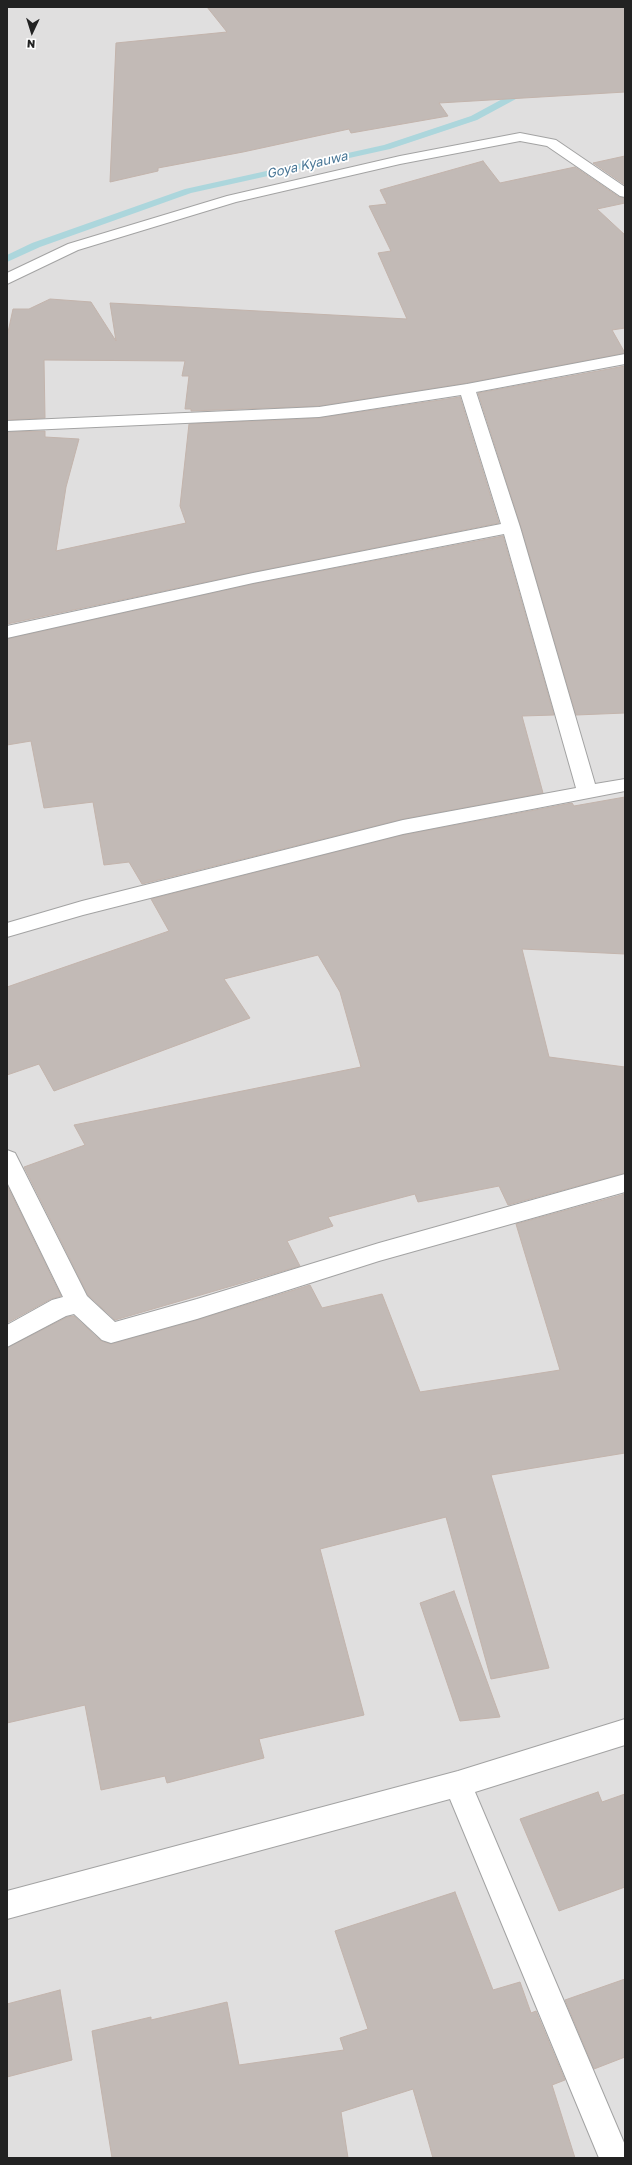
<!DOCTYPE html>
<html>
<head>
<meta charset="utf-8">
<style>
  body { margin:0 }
  #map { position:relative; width:632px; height:2165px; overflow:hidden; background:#f1eee9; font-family:"Golos Text",sans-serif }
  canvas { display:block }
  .frame { position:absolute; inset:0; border:8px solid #222; pointer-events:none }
  .north { position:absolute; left:12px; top:12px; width:40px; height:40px; -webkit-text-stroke:3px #fff; paint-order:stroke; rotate:184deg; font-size:11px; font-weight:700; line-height:16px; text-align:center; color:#222 }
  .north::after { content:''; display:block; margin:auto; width:14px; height:18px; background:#222; clip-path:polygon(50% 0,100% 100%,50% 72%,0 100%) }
</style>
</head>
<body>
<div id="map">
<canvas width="632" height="2165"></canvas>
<div class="frame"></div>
<div class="north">N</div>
</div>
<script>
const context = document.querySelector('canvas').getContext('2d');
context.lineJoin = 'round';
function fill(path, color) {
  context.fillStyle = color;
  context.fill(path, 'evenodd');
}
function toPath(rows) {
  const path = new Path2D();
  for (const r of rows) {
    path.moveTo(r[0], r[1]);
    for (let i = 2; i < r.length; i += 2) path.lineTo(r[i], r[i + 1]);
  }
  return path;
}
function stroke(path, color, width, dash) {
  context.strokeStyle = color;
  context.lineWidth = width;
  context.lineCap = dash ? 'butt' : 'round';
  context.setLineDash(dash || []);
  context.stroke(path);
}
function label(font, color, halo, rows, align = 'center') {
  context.font = font + ' "Golos Text",sans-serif';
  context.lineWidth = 3.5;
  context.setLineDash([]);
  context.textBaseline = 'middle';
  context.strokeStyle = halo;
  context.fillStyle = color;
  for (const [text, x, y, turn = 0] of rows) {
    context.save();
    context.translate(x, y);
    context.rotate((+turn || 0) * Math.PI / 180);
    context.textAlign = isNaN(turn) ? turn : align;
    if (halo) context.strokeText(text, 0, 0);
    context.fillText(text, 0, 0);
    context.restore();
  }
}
fill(toPath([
  [7,7,625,7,625,2158,7,2158]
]), '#e0dfdf');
fill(toPath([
  [524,85,529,88,527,93,477,120,390,149,191,193,40,247,7,262,7,255,32,243,185,189,384,145,471,116,519,90,521,86,524,85]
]), '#acd6dc');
const building = toPath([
  [207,7,625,7,625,92,439,103,448,116,351,133,349,129,243,152,158,168,158,171,110,182,116,43,227,32,207,7],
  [625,156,625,185,593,163,625,156],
  [483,161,500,183,575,167,619,197,625,198,625,203,597,209,625,235,625,328,612,330,625,353,467,383,319,406,191,411,191,409,185,409,189,376,182,376,185,361,44,360,45,418,7,420,7,337,13,309,29,309,50,299,91,302,116,341,110,303,407,319,378,253,391,251,369,206,387,204,380,190,483,161],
  [625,366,625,713,576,715,521,527,478,393,625,366],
  [460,397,499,523,253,572,7,624,7,432,45,431,45,437,79,439,66,487,56,551,186,523,180,506,189,424,319,418,460,397],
  [503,536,554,715,522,716,543,793,403,819,142,884,129,862,104,865,93,802,44,808,31,741,7,745,7,639,253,584,503,536],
  [625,797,625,954,522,949,549,1057,625,1067,625,1173,508,1205,499,1186,418,1202,415,1194,328,1217,333,1226,287,1241,300,1266,115,1320,88,1295,24,1167,85,1145,74,1125,361,1067,340,992,318,955,224,979,250,1018,54,1091,39,1064,7,1075,7,987,169,931,151,899,403,835,572,803,574,806,625,797],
  [7,1185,61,1296,51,1299,7,1323,7,1185],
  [625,1194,625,1453,491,1475,549,1668,491,1679,446,1517,320,1549,364,1715,259,1739,264,1758,167,1783,165,1776,101,1790,85,1705,7,1723,7,1348,67,1317,74,1316,101,1341,111,1344,197,1320,310,1285,322,1308,382,1294,420,1392,560,1370,516,1224,625,1194],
  [454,1591,500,1717,460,1721,420,1603,454,1591],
  [598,1792,602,1802,625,1794,625,1887,559,1911,520,1819,598,1792],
  [455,1892,493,1990,520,1982,531,2013,536,2011,565,2080,552,2085,575,2158,433,2158,413,2089,341,2112,348,2158,112,2158,92,2031,151,2017,151,2020,227,2002,239,2065,344,2050,340,2038,368,2029,335,1931,455,1892],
  [625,1979,625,2057,594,2069,565,2000,625,1979],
  [60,1990,72,2060,7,2077,7,2004,60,1990]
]);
fill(building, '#c2bab6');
stroke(building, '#c3b4ac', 1);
const minor = toPath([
  [520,133,556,140,625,187,625,197,620,196,547,146,520,141,400,164,236,202,78,250,7,284,7,273,68,244,227,196,400,156,520,133],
  [625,354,625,364,476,392,520,527,595,784,625,779,625,791,403,834,83,915,7,937,7,923,82,901,403,820,576,788,504,534,253,583,7,638,7,626,253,573,501,524,461,395,319,417,7,431,7,421,319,407,467,384,625,354],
  [7,1150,15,1153,87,1296,115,1322,197,1299,379,1243,625,1174,625,1192,379,1261,197,1319,111,1343,102,1340,74,1314,66,1316,7,1347,7,1325,52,1300,63,1297,7,1182,7,1150],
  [625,1719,625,1745,475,1792,625,2145,625,2158,599,2158,450,1799,7,1919,7,1891,458,1771,625,1719]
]);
stroke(minor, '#a3a3a3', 2);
fill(minor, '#fff');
label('italic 13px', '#487696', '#fff', [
  ["Goya Kyauwa",307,165,-13]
]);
</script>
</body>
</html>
